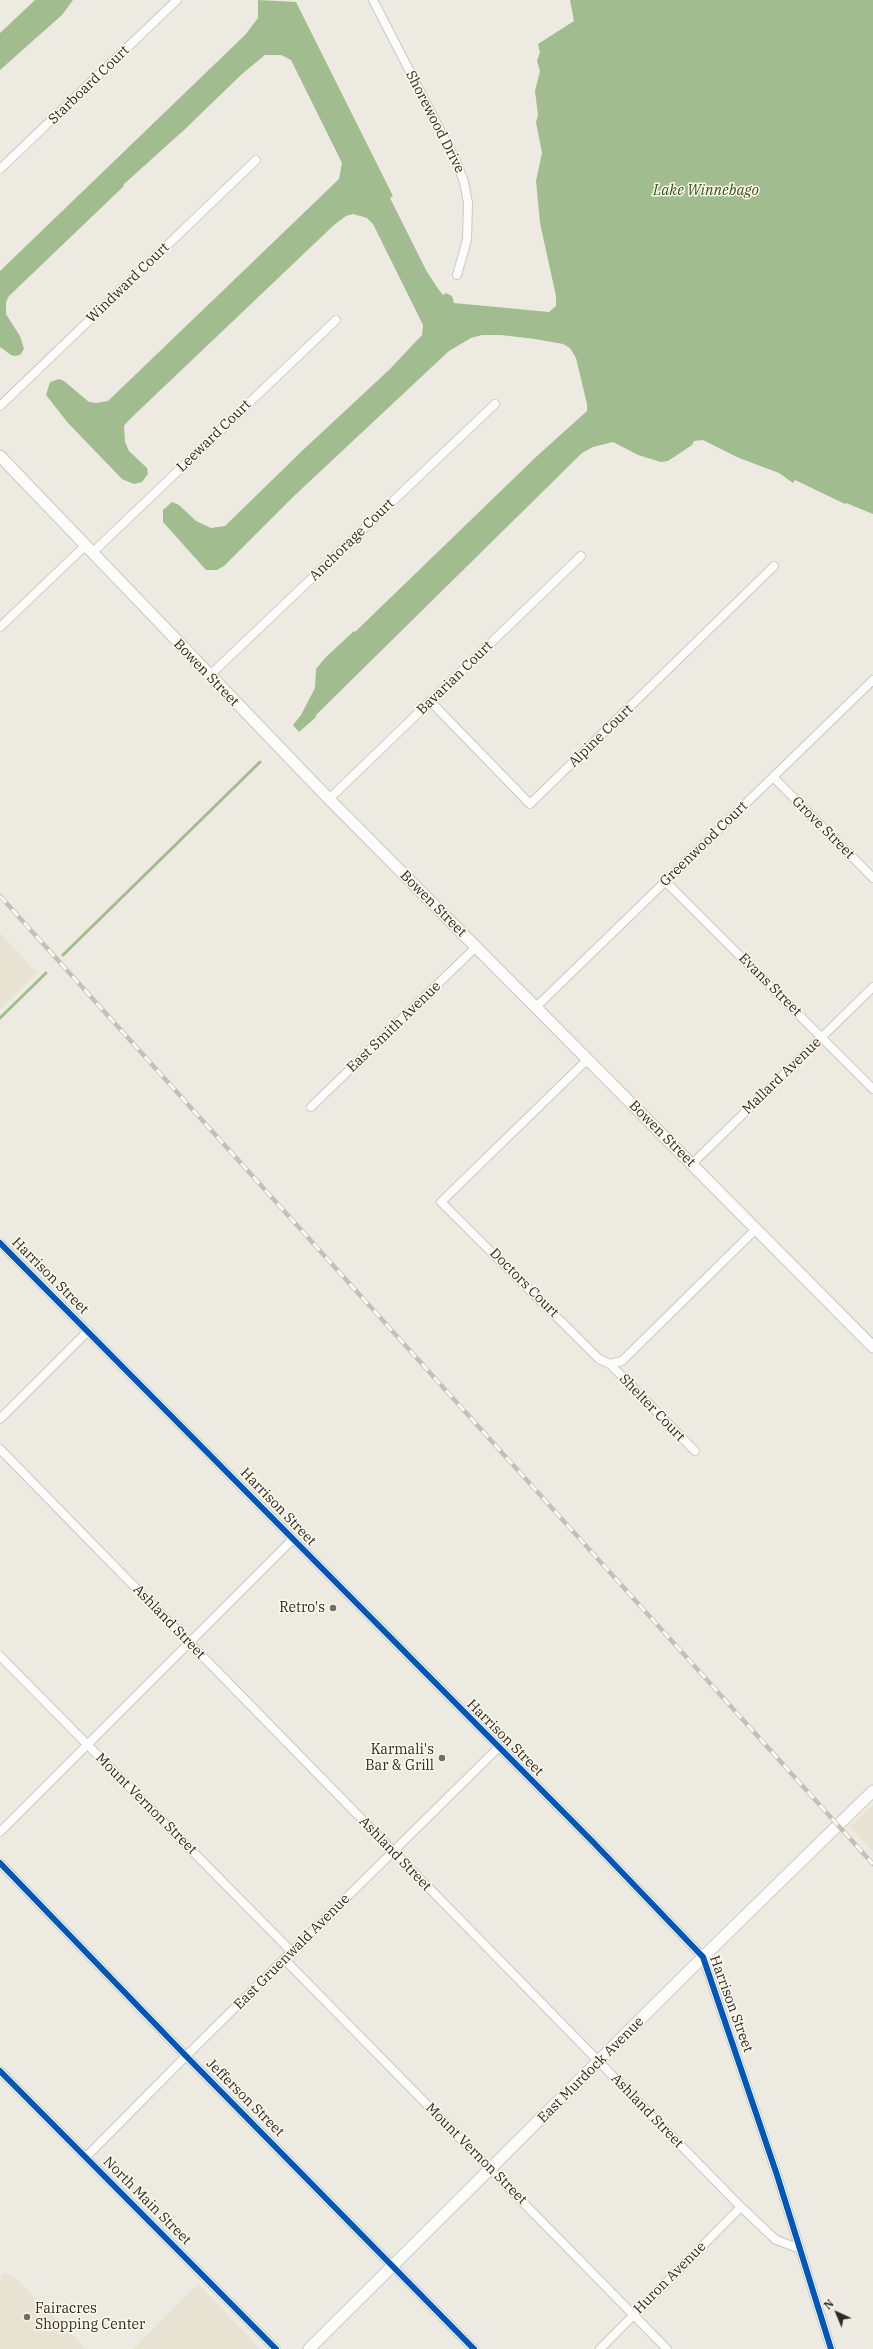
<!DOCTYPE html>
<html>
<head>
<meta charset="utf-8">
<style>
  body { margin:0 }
  #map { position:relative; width:873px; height:2349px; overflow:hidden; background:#edeae2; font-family:"IBM Plex Serif",serif }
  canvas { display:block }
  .north { position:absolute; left:817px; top:2293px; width:40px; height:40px; -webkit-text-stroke:3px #fff9ec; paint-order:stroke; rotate:316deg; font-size:11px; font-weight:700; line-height:16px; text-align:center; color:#2c2a25 }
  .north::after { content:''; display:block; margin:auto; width:14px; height:18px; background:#2c2a25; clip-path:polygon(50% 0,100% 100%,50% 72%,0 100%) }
</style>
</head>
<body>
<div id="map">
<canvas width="873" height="2349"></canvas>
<div class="north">N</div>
</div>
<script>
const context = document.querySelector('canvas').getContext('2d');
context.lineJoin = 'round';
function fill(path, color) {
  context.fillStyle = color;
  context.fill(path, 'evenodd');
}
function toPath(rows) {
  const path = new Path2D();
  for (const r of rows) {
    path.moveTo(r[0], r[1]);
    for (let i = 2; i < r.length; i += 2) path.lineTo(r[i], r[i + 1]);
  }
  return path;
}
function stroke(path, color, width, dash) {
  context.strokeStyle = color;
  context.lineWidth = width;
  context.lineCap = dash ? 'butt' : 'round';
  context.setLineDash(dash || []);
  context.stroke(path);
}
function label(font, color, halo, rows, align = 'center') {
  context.font = font + ' "IBM Plex Serif",serif';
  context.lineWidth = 3;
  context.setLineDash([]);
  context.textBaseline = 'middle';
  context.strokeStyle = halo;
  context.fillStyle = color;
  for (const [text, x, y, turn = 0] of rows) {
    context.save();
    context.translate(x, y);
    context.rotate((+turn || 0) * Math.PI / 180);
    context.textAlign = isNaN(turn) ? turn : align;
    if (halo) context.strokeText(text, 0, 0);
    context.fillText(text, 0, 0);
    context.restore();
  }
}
fill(toPath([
  [0,933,37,973,0,1009],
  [873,1805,873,1851,850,1827],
  [3,2273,14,2277,86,2349,0,2349,0,2284],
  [198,2284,260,2349,133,2349]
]), '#e7e2d2');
fill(toPath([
  [35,0,73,0,62,15,0,70,0,33],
  [258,0,296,2,393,196,390,198,427,272,439,290,443,295,446,293,452,296,454,303,549,312,556,306,556,296,540,223,536,181,542,153,536,122,538,115,535,91,540,71,537,61,540,52,538,44,574,21,570,0,873,0,873,514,846,503,845,504,795,480,793,483,779,473,739,458,703,440,694,441,692,445,668,461,661,462,638,455,613,442,593,447,582,453,317,714,315,718,299,732,293,725,301,715,315,688,316,669,325,658,354,631,355,632,537,456,587,411,587,404,576,358,570,348,563,344,535,339,501,335,482,335,471,338,449,351,293,497,224,566,217,570,206,570,163,522,163,510,172,502,179,505,196,521,211,528,225,526,304,449,390,369,422,335,423,325,373,224,367,218,353,214,346,216,334,225,129,420,124,426,125,442,129,451,147,468,148,474,142,482,134,484,122,479,68,423,46,395,50,382,59,379,64,381,89,402,96,403,108,401,339,179,342,163,291,60,281,55,265,55,242,74,184,130,123,185,124,186,9,296,6,302,6,314,20,336,24,349,20,355,15,356,11,355,0,347,0,271,245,35,258,18]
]), '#a1bd8f');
stroke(toPath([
  [63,955,260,762],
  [0,1018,46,973]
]), '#a1bd8f', 3);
const minor = toPath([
  [373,0,456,161,464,182,468,203,467,240,457,275],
  [0,169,177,0],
  [0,406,256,160],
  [92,553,336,320],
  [0,627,85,546],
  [209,676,495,404],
  [430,701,530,804,774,566],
  [773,777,873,878],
  [329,799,581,556],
  [665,881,873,1089],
  [536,1007,873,680],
  [587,1060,441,1202,599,1359,610,1364,622,1361,756,1229],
  [311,1107,476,947],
  [692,1164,873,987],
  [0,1243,592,1841,703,1957,777,2175,831,2349],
  [610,1364,695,1451],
  [0,1419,88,1331],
  [0,1449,741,2207,776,2240,798,2248],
  [0,1656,292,1952],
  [0,1832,292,1540],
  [0,1863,186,2056,474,2349],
  [284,1959,667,2349],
  [0,2071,276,2349],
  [86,2157,186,2056,498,1748],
  [600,2349,741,2207]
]);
const secondary = toPath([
  [0,456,329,799,873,1347],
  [309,2349,703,1957,873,1791]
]);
stroke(minor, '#cac8c2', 10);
stroke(secondary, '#cac8c2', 13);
stroke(minor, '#fcfcfb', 8);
stroke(secondary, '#fcfcfb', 11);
const rail = toPath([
  [0,896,873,1864]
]);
stroke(rail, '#c2c0be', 4.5);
stroke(rail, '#fff9ec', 3, [9]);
stroke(toPath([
  [0,1243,592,1841,703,1957,777,2175,831,2349],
  [0,1863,186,2056,474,2349],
  [0,2071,276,2349]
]), '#0057b8', 6);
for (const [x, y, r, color] of [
  [333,1608,4,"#706d67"],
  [442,1758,4,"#706d67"],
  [27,2317,4,"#706d67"]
]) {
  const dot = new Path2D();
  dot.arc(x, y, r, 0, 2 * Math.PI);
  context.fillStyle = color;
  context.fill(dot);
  stroke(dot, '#fff9ec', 1.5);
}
label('14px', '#2c2a25', '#fff9ec', [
  ["Starboard Court",89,85,-44],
  ["Shorewood Drive",435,122,63],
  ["Windward Court",128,283,-44],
  ["Leeward Court",214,436,-44],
  ["Anchorage Court",352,540,-44],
  ["Bowen Street",206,673,46],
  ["Bavarian Court",455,678,-44],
  ["Alpine Court",601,736,-44],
  ["Grove Street",823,828,45],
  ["Greenwood Court",704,844,-44],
  ["Bowen Street",433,904,45],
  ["Evans Street",770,985,45],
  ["East Smith Avenue",394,1027,-44],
  ["Mallard Avenue",782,1076,-44],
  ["Bowen Street",662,1134,45],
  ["Harrison Street",50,1276,45],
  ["Doctors Court",524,1283,45],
  ["Shelter Court",652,1408,46],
  ["Harrison Street",278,1507,46],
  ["Ashland Street",169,1622,46],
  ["Harrison Street",505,1738,45],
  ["Mount Vernon Street",146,1804,45],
  ["Ashland Street",395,1854,46],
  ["East Gruenwald Avenue",292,1952,-45],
  ["Harrison Street",731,2004,70],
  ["East Murdock Avenue",591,2070,-45],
  ["Jefferson Street",245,2098,45],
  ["Ashland Street",647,2111,46],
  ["Mount Vernon Street",476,2154,45],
  ["North Main Street",147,2201,45],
  ["Huron Avenue",670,2278,-45]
]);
label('14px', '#2c2a25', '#fff9ec', [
  ["Retro's",325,1608],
  ["Karmali's",434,1750],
  ["Bar & Grill",434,1766],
  ["Fairacres",35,2309,"left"],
  ["Shopping Center",35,2325,"left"]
], 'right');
label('italic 15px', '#2f5718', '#fff9ec', [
  ["Lake Winnebago",706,191]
]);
</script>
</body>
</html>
